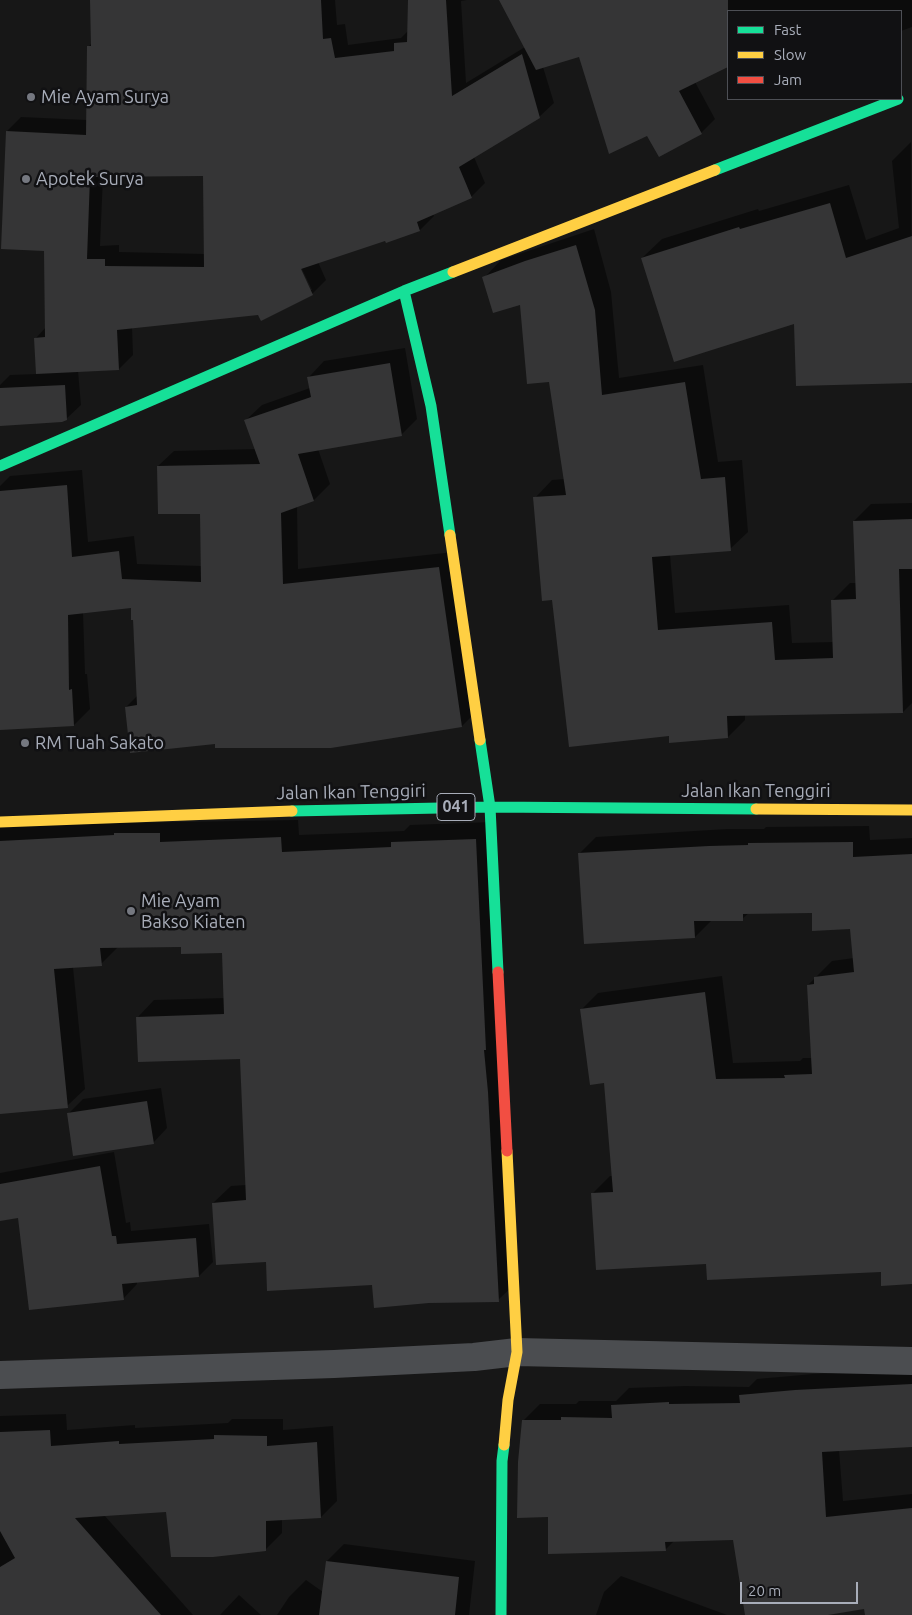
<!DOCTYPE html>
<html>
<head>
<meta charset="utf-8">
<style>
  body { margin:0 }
  #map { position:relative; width:912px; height:1615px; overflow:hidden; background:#171717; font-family:Ubuntu,sans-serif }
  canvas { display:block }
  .legend { position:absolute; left:727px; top:10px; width:175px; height:90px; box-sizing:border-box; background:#111113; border:1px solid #4d4f55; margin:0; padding:6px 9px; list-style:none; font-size:15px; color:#a8adb9 }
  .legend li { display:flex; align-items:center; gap:10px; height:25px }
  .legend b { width:25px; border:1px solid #4d4f55 }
  .scale { position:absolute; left:740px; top:1582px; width:118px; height:22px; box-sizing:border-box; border:2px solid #a8adb9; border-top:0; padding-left:6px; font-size:15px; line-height:18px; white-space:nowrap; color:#a8adb9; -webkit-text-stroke:4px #111113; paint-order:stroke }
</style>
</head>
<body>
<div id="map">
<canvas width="912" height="1615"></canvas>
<ul class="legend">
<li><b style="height:6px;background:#16e098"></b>Fast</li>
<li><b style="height:6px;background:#ffcf43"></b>Slow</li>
<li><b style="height:6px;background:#f24e42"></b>Jam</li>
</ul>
<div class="scale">20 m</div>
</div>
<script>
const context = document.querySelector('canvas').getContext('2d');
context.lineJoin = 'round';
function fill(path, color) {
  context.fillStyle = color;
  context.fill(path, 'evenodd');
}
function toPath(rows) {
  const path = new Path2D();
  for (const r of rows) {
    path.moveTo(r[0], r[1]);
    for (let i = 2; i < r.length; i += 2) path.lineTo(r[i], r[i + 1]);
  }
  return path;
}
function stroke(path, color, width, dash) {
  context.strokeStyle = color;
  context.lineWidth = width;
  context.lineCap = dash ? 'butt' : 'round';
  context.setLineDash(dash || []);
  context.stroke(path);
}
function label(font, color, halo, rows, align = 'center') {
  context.font = font + ' Ubuntu,sans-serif';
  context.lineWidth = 5;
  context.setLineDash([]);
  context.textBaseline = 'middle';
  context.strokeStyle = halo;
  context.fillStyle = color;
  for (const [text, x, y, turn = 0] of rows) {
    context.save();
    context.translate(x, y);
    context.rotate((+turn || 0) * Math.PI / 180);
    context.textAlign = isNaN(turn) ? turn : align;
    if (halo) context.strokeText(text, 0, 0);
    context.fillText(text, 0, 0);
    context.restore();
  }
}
fill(toPath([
  [91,0,335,0,337,25,345,24,348,45,401,38,409,30,409,0,467,0,461,1,466,83,525,47,501,0,912,0,912,27,901,31,901,11,728,11,728,66,695,82,715,119,701,133,648,135,579,56,543,67,554,103,539,117,474,157,485,183,471,197,433,214,434,216,420,230,385,239,318,262,326,280,312,294,259,314,132,327,133,355,119,369,78,371,81,405,66,419,0,425,0,385,10,375,37,374,36,338,46,327,45,250,7,131,21,117,87,120,89,46,92,43],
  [204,175,205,254,119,252,119,245,100,246,103,176],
  [299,263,312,290,309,290,297,264],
  [911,142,912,382,795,322,642,258,662,239,758,209,759,211,849,185,866,240,899,228,892,161],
  [594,229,611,292,619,378,703,365,718,462,742,460,748,532,730,549,670,555,675,613,789,605,792,643,834,642,833,600,850,583,856,583,854,521,871,504,912,503,912,703,903,712,745,714,745,720,728,737,670,734,554,598,535,498,552,480,565,479,550,380,521,304,484,278,501,260],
  [405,348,417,419,401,435,318,449,330,484,314,500,297,506,298,569,454,552,478,710,462,726,331,747,216,742,126,707,138,695,132,606,83,612,85,674,87,674,90,709,74,725,0,729,0,486,10,476,82,470,88,542,134,536,137,564,202,566,201,513,158,466,174,451,256,449,246,420,262,405,310,388,309,377,324,361],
  [298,820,299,835,404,831,410,825,493,822,516,1283,498,1300,373,1284,267,1261,213,1203,231,1186,246,1185,242,1057,137,1018,154,1000,225,998,223,951,182,946,119,946,101,964,73,967,85,1089,67,1106,0,1113,0,825],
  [869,826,870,840,912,838,912,1283,882,1270,707,1262,593,1193,610,1176,613,1176,605,1082,581,1010,598,993,722,976,733,1063,800,1061,803,1058,812,1058,808,985,832,961,854,958,851,928,813,912,749,913,742,919,712,920,695,937,579,854,596,837,727,829,764,829,766,827],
  [161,1088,167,1128,153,1143,69,1113,83,1099],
  [114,1152,126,1223,130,1222,131,1231,209,1224,213,1262,199,1276,137,1281,137,1284,123,1299,20,1216,0,1220,0,1173],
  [912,1369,912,1446,839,1450,843,1501,912,1494,912,1615,866,1615,865,1607,821,1615,747,1615,734,1538,675,1540,665,1550,550,1516,523,1421,540,1404,576,1404,579,1401,616,1401,629,1388,685,1386,749,1387,757,1379,813,1374],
  [66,1414,67,1430,135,1425,135,1428,228,1423,232,1419,283,1419,283,1430,333,1426,337,1501,321,1517,282,1519,282,1533,265,1550,167,1511,104,1515,193,1615,0,1615,0,1416],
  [344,1544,475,1561,469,1615,277,1615,289,1597,306,1580,323,1592,327,1561],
  [621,1576,727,1615,596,1615,604,1592],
  [239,1595,261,1615,220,1615]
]), '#0007');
fill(toPath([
  [90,0,321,0,323,39,331,38,335,58,394,51,394,43,407,42,408,0,446,0,452,96,522,54,540,118,459,167,472,198,417,222,420,231,386,243,385,241,301,269,313,295,261,321,258,315,117,330,119,370,36,374,34,338,45,337,44,251,1,249,6,131,86,135,87,46,91,46],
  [203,176,204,267,105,266,105,259,87,259,90,177],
  [499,0,728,0,728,67,679,91,702,134,659,157,647,136,609,154,579,57,536,70],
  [830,203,846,258,912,236,912,383,796,386,794,324,674,362,641,258,739,227,740,229],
  [576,245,595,310,602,395,685,382,701,479,725,477,731,551,652,557,658,630,772,622,775,660,833,658,831,600,856,599,853,521,912,519,912,569,899,569,903,713,727,716,728,738,669,743,669,736,569,747,552,600,542,601,533,497,566,495,549,382,527,384,520,305,493,313,482,277,525,261],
  [390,363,402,436,298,454,314,501,281,513,283,584,439,567,462,727,331,748,215,748,215,744,130,753,125,707,137,705,133,620,131,620,131,608,68,615,69,690,72,689,74,726,0,730,0,491,67,485,72,557,119,551,122,579,201,582,200,514,158,514,157,466,260,464,244,420,311,397,307,377],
  [65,385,67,420,62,422,0,426,0,388],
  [114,833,160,833,160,842,281,837,282,852,391,847,391,842,476,839,486,1050,484,1050,488,1092,499,1302,429,1303,374,1308,372,1285,267,1291,266,1262,216,1265,212,1203,246,1200,240,1059,138,1062,136,1017,224,1014,222,953,181,954,181,947,100,948,102,966,54,969,68,1108,0,1114,0,841,114,835],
  [853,842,853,857,912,854,912,1284,881,1286,881,1272,707,1280,706,1264,596,1270,591,1193,613,1192,604,1083,590,1085,580,1009,705,992,716,1079,785,1078,784,1075,812,1074,807,985,814,984,814,977,854,972,850,929,812,931,812,913,743,914,743,921,694,921,695,938,584,944,578,853,709,846,748,845,748,843],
  [147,1101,154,1144,73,1156,67,1113],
  [100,1166,112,1236,116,1236,117,1244,196,1238,199,1277,122,1284,124,1300,29,1310,18,1218,0,1221,0,1184],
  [912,1384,912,1447,822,1452,826,1517,912,1508,912,1615,865,1615,864,1609,828,1615,745,1615,733,1540,665,1542,666,1551,548,1554,548,1517,517,1518,518,1462,522,1420,561,1420,561,1417,612,1418,611,1405,669,1402,669,1404,740,1403,739,1395,795,1390],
  [50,1430,51,1446,119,1441,119,1444,214,1439,214,1435,267,1436,267,1446,317,1442,321,1518,266,1521,266,1551,213,1557,171,1557,166,1512,75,1518,161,1615,0,1615,0,1567,15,1558,0,1531,0,1432],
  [326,1561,459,1577,455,1615,319,1615]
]), '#353536');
stroke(toPath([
  [0,1375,334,1364,474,1357,517,1352,912,1361]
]), '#4b4d50', 28);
stroke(toPath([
  [715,170,898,99],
  [404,291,431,406,450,535],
  [0,466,404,291,453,272],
  [480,740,490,807,498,972],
  [292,811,490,807,756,809],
  [501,1615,502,1461,504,1445]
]), '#16e098', 11);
stroke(toPath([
  [453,272,715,170],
  [450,535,480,740],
  [756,809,912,810],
  [0,822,292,811],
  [504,1445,508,1400,517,1352,507,1151]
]), '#ffcf43', 11);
stroke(toPath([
  [498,972,507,1151]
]), '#f24e42', 11);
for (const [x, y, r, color] of [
  [31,97,5,"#757880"],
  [26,179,5,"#757880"],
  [25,743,5,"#757880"],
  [131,911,5,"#757880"]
]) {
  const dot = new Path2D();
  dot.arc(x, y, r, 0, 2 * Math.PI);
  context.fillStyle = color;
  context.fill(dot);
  stroke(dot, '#111113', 2);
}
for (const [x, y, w] of [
  [456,807,38]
]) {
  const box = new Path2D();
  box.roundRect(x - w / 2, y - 13.5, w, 27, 4);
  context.fillStyle = '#111113';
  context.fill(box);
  stroke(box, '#a8adb9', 1);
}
label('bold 16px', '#a8adb9', null, [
  ["041",456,807]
]);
label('18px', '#a8adb9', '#111113', [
  ["Mie Ayam Surya",41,97],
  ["Apotek Surya",36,179],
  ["RM Tuah Sakato",35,743],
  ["Mie Ayam",141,901],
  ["Bakso Kiaten",141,922]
], 'left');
label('18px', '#a8adb9', '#111113', [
  ["Jalan Ikan Tenggiri",756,791],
  ["Jalan Ikan Tenggiri",351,792,-1]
]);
</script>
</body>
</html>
